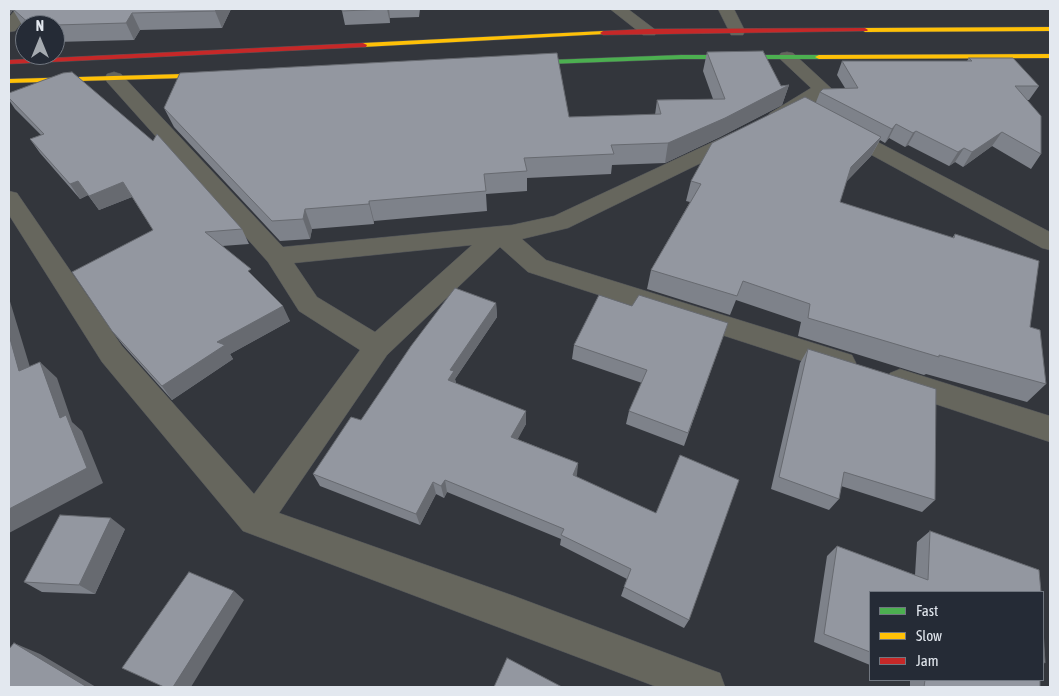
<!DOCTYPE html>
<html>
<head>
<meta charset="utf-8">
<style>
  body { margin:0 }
  #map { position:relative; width:1059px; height:696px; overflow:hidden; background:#33363c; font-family:"Asap Condensed",sans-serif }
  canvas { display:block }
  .frame { position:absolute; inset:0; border:10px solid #e3e8ef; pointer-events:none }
  .legend { position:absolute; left:869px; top:591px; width:175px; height:90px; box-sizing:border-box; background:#252b36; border:1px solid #717780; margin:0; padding:6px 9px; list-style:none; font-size:15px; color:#e3e8ef }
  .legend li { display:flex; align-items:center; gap:10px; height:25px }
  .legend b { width:25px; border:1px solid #717780 }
  .north { position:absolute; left:15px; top:15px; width:50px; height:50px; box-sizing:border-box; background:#252b36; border:1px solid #717780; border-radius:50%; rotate:0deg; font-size:14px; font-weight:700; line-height:20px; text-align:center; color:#e3e8ef }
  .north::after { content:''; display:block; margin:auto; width:18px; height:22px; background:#a5aab0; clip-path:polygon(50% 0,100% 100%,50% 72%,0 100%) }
</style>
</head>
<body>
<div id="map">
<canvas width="1059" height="696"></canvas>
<div class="frame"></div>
<ul class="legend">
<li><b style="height:6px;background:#4caf50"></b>Fast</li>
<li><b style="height:6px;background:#ffc107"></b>Slow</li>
<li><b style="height:6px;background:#c62828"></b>Jam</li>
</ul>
<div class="north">N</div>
</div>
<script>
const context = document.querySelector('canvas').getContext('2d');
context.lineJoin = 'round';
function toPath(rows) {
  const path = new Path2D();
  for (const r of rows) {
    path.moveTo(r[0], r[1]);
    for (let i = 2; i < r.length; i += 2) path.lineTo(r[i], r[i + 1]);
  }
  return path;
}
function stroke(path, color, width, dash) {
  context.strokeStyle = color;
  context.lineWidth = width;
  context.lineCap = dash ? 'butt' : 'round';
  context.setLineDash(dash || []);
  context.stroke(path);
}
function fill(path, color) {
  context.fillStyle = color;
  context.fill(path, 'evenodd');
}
const street = toPath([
  [16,9,32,9,15,31,9,32,9,17,16,9],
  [610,9,628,9,657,31,655,35,643,35,610,9],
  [718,9,734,9,745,31,743,35,731,35,718,9],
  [787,52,793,53,832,89,830,93,784,121,777,123,770,121,767,117,770,113,811,88,778,57,781,53,787,52],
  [114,72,121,74,283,247,512,225,554,216,732,133,739,131,746,133,749,137,746,141,568,228,522,239,546,260,852,355,856,363,852,371,842,374,528,272,500,247,387,355,279,513,514,596,706,668,720,673,725,687,657,687,243,531,102,362,9,215,9,191,17,193,122,346,254,494,360,350,299,311,268,262,107,82,105,78,107,74,114,72],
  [472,245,375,332,317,297,294,263,472,245],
  [842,125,849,127,1050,232,1050,250,1042,248,835,135,832,131,835,127,842,125],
  [900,369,1050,416,1050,442,890,389,886,381,890,373,900,369]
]);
const fast = toPath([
  [681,55,819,55,823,57,819,59,681,59,522,65,518,63,522,61,681,55]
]);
const slow = toPath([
  [1050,27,1050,31,865,32,862,30,865,28,1050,27],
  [603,31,606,33,605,34,363,47,359,45,363,43,603,31],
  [1050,54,1050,58,819,59,815,57,819,55,1050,54],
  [217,73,221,75,220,77,9,83,9,79,217,73]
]);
const jam = toPath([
  [865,28,868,30,867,31,603,35,600,33,603,31,649,29,865,28],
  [363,43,367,45,366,47,9,64,9,60,363,43]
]);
stroke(street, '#505358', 1);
stroke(fast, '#505358', 1);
stroke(slow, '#505358', 1);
stroke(jam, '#505358', 1);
fill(street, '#66665d');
fill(fast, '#4caf50');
fill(slow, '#ffc107');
fill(jam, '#c62828');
fill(toPath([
  [9,9,231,9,222,28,140,30,134,40,55,42,55,25,25,25,25,27,22,25,13,10,10,14,9,13],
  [342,9,420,9,419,17,390,18,390,23,345,25,342,11],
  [707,52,781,86,789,85,782,105,720,137,665,163,612,165,611,174,527,178,527,191,486,194,487,211,374,221,374,224,312,229,310,239,280,241,174,127,164,108,569,117,655,115,657,100,713,99,703,71],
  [969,58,1039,86,1029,100,1027,100,1041,154,1031,169,992,146,963,167,955,162,949,166,908,145,905,147,889,138,885,143,880,140,871,156,846,182,840,202,952,238,955,234,1030,327,1046,384,1027,402,926,374,924,375,798,336,801,322,736,300,730,315,647,289,651,270,690,202,686,201,691,181,816,102,820,92,845,88,837,75,842,61,967,61],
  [9,93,242,229,249,244,222,246,254,277,290,321,230,354,233,359,172,400,123,345,112,331,153,230,132,197,99,210,88,195,80,199,40,153,30,139,41,135,15,109,9,100],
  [496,303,497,317,455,379,456,383,526,424,517,439,578,463,576,476,689,620,684,628,621,596,627,579,560,545,561,539,447,492,444,498,436,494,420,525,320,486,313,474,361,420],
  [632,306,728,323,684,446,626,424,629,411,642,383,572,359,574,345],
  [808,349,935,500,922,512,841,486,839,499,829,510,771,489,800,363],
  [125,529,95,594,42,592,24,582],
  [930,531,1039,570,870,592,870,665,814,642,827,556,837,546,915,575,917,542],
  [906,680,1040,680,1040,687,910,687,910,681]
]), '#7e828a');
fill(toPath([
  [9,9,12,9,13,10,10,14],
  [217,9,231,9,222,28,215,11],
  [387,9,389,9,390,18,390,23],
  [132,13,140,30,134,40,126,23],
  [789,85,782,105,720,137,665,163,668,143],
  [896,124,889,138,885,143,892,129],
  [916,131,908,145,905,147,913,133],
  [1002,132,992,146,963,167,972,152],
  [881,137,871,156,842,186,851,167],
  [964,148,955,162,949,166,958,152],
  [78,181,88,195,80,199,70,184],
  [123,182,132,197,99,210,89,196],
  [369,201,374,221,374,224,369,204],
  [305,209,312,229,310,239,303,219],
  [9,298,36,387,19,371,9,335],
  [496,303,497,317,455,379,456,385,448,380,450,370],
  [283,306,290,321,230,354,233,359,172,400,162,386,217,342],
  [40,362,57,378,72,422,82,431,103,483,9,533,9,509,60,418],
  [526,411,526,424,512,450,511,437],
  [578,463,577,475,572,487,573,475],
  [445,480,447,492,444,498,441,486],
  [433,482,436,494,420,525,416,514],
  [111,518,125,529,95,594,79,585],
  [234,591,244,600,191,687,173,687],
  [14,643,40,654,96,687,87,687]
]), '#676a70');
const building = toPath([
  [13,9,217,9,215,11,132,13,126,23,55,25,31,25,13,9],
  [342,9,387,9,342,11,342,9],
  [763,51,781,86,789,85,725,118,668,143,611,145,614,154,524,158,527,171,484,174,486,191,369,201,369,204,305,209,303,219,272,221,164,108,180,73,557,53,569,117,661,114,657,100,725,99,707,52,763,51],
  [969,58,1013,58,1039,86,1015,86,1041,116,1041,154,1002,132,972,152,964,148,958,152,916,131,913,133,896,124,892,129,820,92,823,89,858,88,842,61,972,61,969,58],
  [72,72,153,141,157,134,242,229,205,232,251,269,248,271,283,306,217,342,225,345,162,386,112,331,72,272,153,230,123,182,89,196,78,181,70,184,30,139,44,134,9,98,9,93,63,73,72,72],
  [805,97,881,137,851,167,840,202,954,238,955,234,1039,261,1030,327,1040,330,1046,384,939,355,939,357,808,318,810,304,743,281,737,296,651,270,701,184,691,181,712,143,805,97],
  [455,288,496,303,450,370,454,371,448,380,526,411,511,437,578,463,573,475,656,513,680,455,739,480,689,620,624,587,631,569,561,535,564,529,445,480,441,486,433,482,416,514,313,474,351,417,361,420,411,346,455,288],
  [599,295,632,306,639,295,728,323,688,433,629,411,647,370,574,345,599,295],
  [9,335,19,371,40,362,60,418,66,415,87,468,9,509,9,335],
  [808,349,936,389,935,500,844,472,839,499,779,477,808,349],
  [60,515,111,518,79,585,24,582,60,515],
  [930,531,1039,570,1041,592,870,592,870,652,824,634,837,546,928,580,930,531],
  [189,572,234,591,173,687,164,687,122,668,189,572],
  [1043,629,1045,663,1043,662,1043,629],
  [14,643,87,687,9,687,9,649,14,643],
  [507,658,562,687,494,687,507,658],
  [925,680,1040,680,1040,687,924,687,925,680]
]);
fill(building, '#9397a0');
stroke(building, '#676a70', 1);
</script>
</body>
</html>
